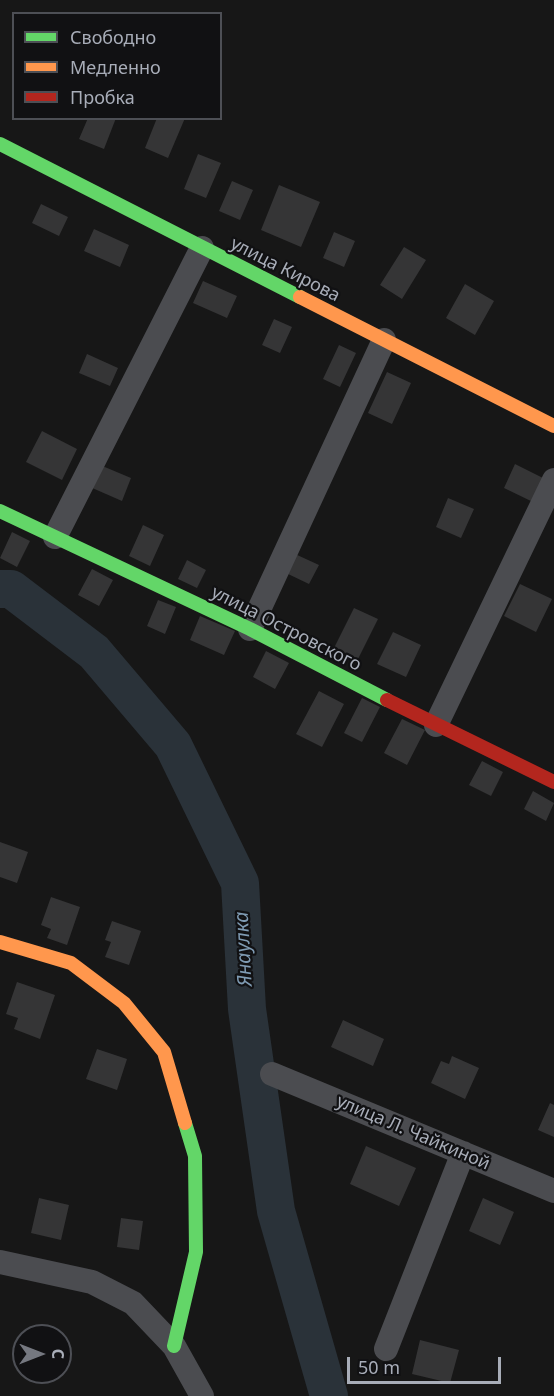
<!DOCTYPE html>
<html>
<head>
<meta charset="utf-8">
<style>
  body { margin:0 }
  #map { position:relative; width:554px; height:1396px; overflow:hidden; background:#171717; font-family:"Noto Sans",sans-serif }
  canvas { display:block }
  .legend { position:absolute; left:12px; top:12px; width:210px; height:108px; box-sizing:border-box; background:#111113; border:2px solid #4d4f55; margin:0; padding:8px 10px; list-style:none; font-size:18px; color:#a8adb8 }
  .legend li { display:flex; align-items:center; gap:12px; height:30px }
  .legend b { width:30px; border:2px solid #4d4f55 }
  .north { position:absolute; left:12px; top:1324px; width:60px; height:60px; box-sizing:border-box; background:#111113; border:2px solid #4d4f55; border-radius:50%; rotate:90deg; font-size:16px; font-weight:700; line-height:24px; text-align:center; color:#a8adb8 }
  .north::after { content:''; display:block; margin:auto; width:21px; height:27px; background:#757880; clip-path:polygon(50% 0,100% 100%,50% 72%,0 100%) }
  .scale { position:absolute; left:347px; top:1357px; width:154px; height:27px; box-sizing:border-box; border:3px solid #a8adb8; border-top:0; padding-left:8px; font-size:18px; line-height:21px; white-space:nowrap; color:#a8adb8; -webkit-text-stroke:4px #111113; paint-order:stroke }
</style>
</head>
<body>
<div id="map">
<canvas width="554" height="1396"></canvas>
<ul class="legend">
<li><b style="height:8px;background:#63d668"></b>Свободно</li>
<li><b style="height:8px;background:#ff974d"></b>Медленно</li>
<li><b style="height:8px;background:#b3261e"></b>Пробка</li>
</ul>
<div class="north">С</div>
<div class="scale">50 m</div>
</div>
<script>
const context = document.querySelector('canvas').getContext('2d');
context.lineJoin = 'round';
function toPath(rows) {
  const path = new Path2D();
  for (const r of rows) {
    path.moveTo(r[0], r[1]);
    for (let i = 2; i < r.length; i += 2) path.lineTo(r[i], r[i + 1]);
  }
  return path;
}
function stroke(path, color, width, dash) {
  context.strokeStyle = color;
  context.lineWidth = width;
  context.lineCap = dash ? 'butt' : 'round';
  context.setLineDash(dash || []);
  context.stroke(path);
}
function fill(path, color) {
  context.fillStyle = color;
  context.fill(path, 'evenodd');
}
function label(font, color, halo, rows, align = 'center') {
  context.font = font + ' "Noto Sans",sans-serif';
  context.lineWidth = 4.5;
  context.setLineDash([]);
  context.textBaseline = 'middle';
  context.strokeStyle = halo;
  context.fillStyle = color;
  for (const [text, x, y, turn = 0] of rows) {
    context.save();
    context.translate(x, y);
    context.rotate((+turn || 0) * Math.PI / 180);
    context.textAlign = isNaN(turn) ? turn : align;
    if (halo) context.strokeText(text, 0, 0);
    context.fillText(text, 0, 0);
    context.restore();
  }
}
stroke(toPath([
  [0,589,11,589,94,652,173,745,240,883,247,1009,276,1211,329,1396]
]), '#2a3239', 38);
fill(toPath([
  [88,118,116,118,104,149,79,139],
  [157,118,185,118,168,158,145,148],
  [198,154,221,163,206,198,184,189],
  [232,181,253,190,240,220,219,211],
  [279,185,320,202,301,247,261,230],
  [41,204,68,217,59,236,32,223],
  [94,229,129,245,120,267,84,251],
  [334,232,355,241,344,267,323,258],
  [404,247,426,260,402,299,380,285],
  [203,281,237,296,227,318,193,303],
  [465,284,494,301,475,335,446,318],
  [274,319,292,327,280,353,262,345],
  [339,345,356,353,340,387,323,379],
  [87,354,118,368,110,386,79,373],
  [387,372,411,383,392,424,368,413],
  [42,431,77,449,62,480,26,462],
  [515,464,545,479,533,502,504,488],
  [100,465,131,478,122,501,90,487],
  [448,498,474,509,461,538,436,527],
  [143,525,164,535,150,566,129,556],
  [12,532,30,541,17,567,0,558],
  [295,554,319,565,309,584,286,573],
  [187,560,206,570,197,588,178,579],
  [92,569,113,580,99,606,78,595],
  [520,584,552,599,536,632,504,616],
  [158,600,176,607,165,634,147,626],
  [354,608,378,619,357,661,333,650],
  [200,616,235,631,224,655,190,640],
  [393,632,421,645,406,677,377,664],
  [266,651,289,663,275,689,253,677],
  [319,691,344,704,322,747,296,734],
  [362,698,380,707,362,742,344,733],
  [402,719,425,730,407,765,384,753],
  [482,761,503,772,491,796,469,785],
  [533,791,554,803,546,821,524,809],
  [0,842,28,852,17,883,0,877],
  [51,897,80,907,67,945,47,938,51,929,41,925],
  [112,921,141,931,129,965,105,957,111,942,105,940],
  [17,982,55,995,40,1039,14,1029,18,1018,6,1014],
  [343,1020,384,1039,373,1066,331,1047],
  [97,1049,127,1059,117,1090,86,1079],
  [452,1056,479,1068,465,1099,431,1083,441,1061,449,1064],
  [550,1103,554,1105,554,1137,538,1130],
  [366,1146,416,1168,399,1206,350,1184],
  [39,1198,69,1205,61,1240,31,1233],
  [483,1198,514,1212,500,1245,469,1231],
  [121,1218,143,1221,139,1250,117,1247],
  [420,1340,459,1350,450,1383,412,1374]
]), '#353536');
stroke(toPath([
  [55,537,202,248],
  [250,629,384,340],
  [436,725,554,480],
  [272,1074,554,1191],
  [0,1262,92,1282,133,1303,174,1346,202,1396],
  [386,1349,463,1153]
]), '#4b4c50', 24);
stroke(toPath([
  [0,144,300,297],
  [0,511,250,629,387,700],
  [174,1346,196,1252,195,1156,185,1123]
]), '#63d668', 14);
stroke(toPath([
  [300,297,554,426],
  [0,942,71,963,124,1003,164,1052,185,1123]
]), '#ff974d', 14);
stroke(toPath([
  [387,700,554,782]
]), '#b3261e', 14);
label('18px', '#a8adb8', '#111113', [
  ["улица Кирова",285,270,27],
  ["улица Островского",286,629,27],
  ["улица Л. Чайкиной",413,1133,23]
]);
label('italic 20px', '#7f9bb3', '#111113', [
  ["Янаулка",244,949,-93]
]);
</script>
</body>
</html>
